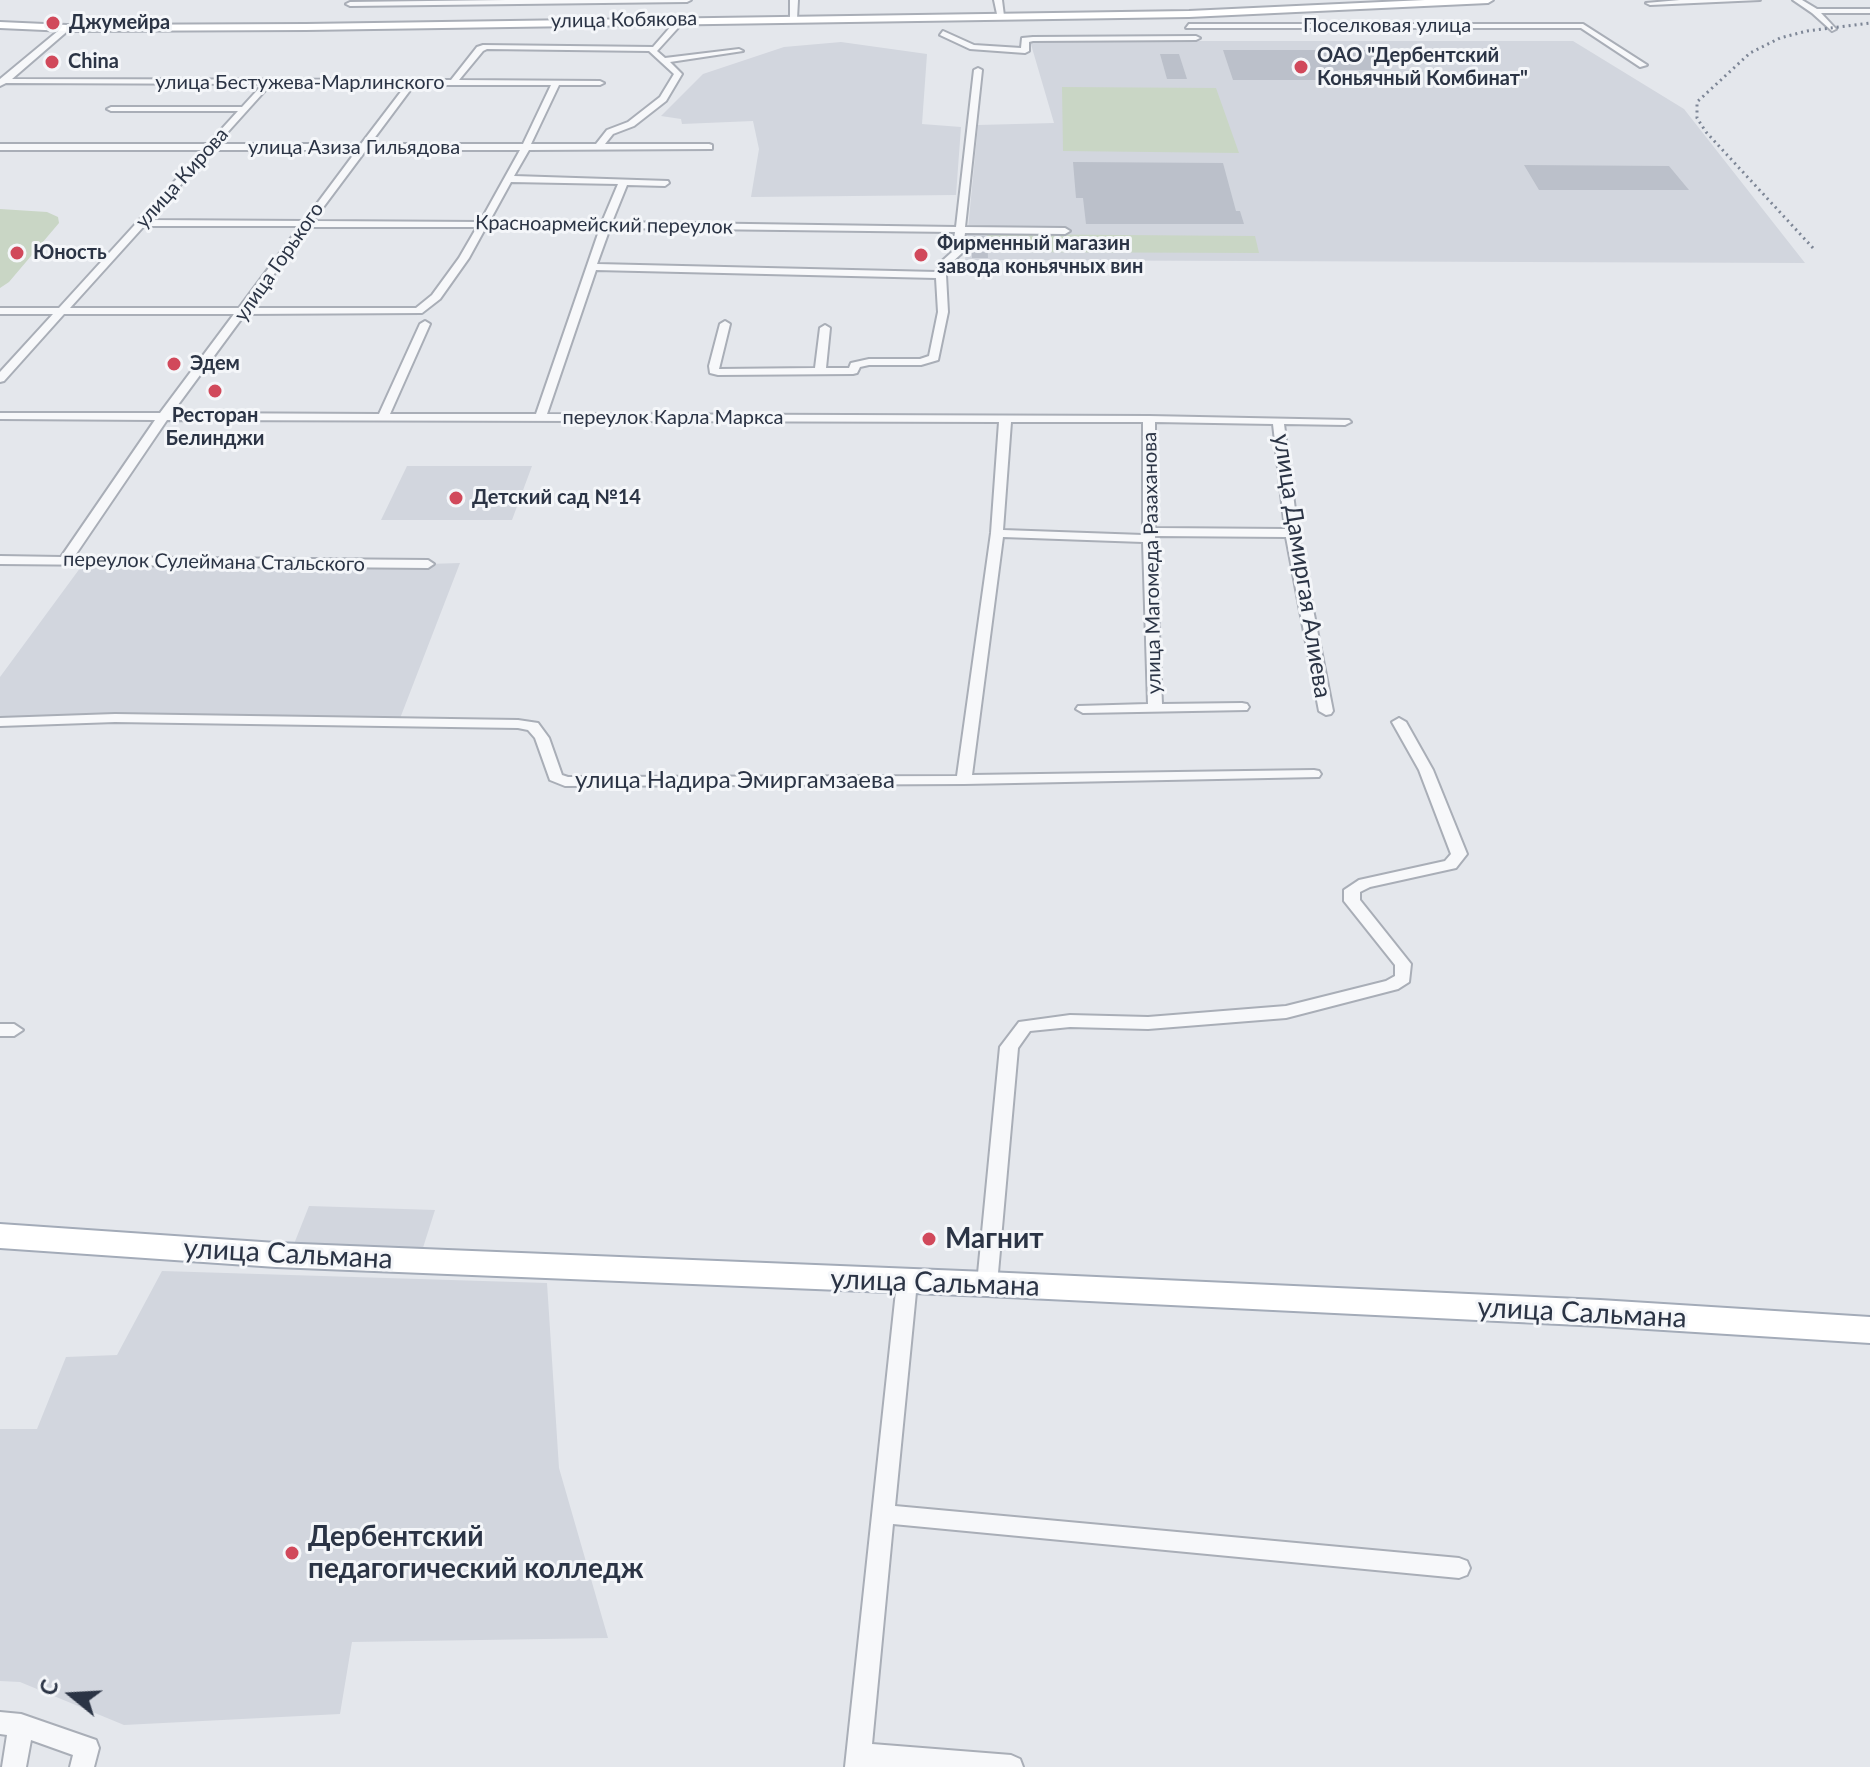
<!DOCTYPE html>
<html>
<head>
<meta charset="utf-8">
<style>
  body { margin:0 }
  #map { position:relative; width:1870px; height:1767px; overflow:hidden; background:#e4e7ec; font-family:Lato,sans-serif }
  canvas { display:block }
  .north { position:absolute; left:32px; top:1655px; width:80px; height:80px; -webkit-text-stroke:6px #f4f6f9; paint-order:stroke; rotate:288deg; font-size:22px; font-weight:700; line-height:32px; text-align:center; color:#2b3445 }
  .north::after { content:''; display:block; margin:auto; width:28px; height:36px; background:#2b3445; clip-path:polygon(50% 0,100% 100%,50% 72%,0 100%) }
</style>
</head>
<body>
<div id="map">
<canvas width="1870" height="1767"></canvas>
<div class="north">С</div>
</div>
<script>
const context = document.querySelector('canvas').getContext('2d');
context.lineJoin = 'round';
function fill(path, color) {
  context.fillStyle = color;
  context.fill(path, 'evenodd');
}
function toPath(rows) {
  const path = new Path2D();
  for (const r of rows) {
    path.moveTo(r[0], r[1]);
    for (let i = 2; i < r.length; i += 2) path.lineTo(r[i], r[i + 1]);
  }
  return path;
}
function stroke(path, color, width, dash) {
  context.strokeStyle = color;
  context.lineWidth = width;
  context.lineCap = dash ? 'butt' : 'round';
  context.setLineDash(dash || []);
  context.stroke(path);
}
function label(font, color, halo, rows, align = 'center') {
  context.font = font + ' Lato,sans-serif';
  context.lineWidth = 6;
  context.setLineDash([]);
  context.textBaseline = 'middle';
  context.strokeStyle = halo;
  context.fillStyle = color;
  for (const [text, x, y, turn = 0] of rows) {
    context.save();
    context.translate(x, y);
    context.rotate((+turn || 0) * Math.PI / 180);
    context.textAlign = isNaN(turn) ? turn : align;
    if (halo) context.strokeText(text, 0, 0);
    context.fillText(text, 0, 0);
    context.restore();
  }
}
fill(toPath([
  [1030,41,1573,41,1684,109,1805,263,965,260,978,125,1054,123],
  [841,42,927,54,922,124,961,127,956,195,751,197,759,149,753,121,682,124,681,119,661,116,703,74,784,47],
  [407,466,532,466,512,520,381,520],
  [86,560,428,564,460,563,399,721,0,723,0,677],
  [309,1206,435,1210,421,1254,292,1249],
  [162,1271,547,1283,559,1468,608,1638,352,1642,340,1714,124,1725,20,1682,0,1681,0,1429,37,1429,66,1357,117,1355]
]), '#d2d6de');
fill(toPath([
  [1062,87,1216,88,1239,153,1063,151],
  [0,209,47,212,58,217,59,223,9,282,0,288],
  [987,234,1255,236,1259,253,988,252]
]), '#c9d6c5');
fill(toPath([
  [1223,50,1383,50,1391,64,1371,64,1374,70,1338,70,1343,80,1233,80],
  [1160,54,1179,54,1187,79,1167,79],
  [1073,162,1223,163,1236,211,1240,211,1244,224,1086,224,1083,198,1076,198],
  [1524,165,1669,166,1689,190,1539,190],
  [972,236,987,236,988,258,972,258]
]), '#bbc0ca');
const street = toPath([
  [506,0,691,0,687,2,350,6,346,4,350,2,506,0],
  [790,0,798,0,797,19,790,17,790,0],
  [994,0,1002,0,1004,16,997,14,994,0],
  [1680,0,1760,0,1650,5,1646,3,1680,0],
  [1793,0,1802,0,1817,9,1870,9,1870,13,1821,13,1836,29,1832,31,1812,13,1793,0],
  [679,17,686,19,657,51,665,58,739,49,743,51,670,62,682,74,666,101,634,126,613,134,605,144,709,144,712,145,712,149,529,150,514,176,668,181,669,183,665,186,627,185,612,222,956,227,974,70,978,68,982,70,965,227,1065,228,1070,231,1065,234,965,233,962,253,949,265,946,275,948,312,938,360,921,365,869,365,860,367,857,373,853,374,718,375,710,373,709,366,720,324,725,321,730,324,719,369,815,368,820,328,825,325,830,328,826,368,849,368,851,363,869,359,920,359,929,356,938,312,936,278,596,270,547,414,1149,416,1349,420,1351,422,1345,425,1284,424,1298,533,1333,711,1331,714,1326,715,1319,711,1286,537,1155,536,1162,704,1242,703,1247,704,1249,707,1247,710,1083,713,1076,709,1078,706,1148,704,1143,542,1003,537,972,775,1314,770,1319,771,1321,774,1319,777,964,784,565,786,550,780,535,738,528,730,518,728,115,722,0,726,0,718,115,714,518,720,538,723,549,738,562,775,568,777,957,776,991,533,999,422,167,420,74,557,428,560,434,564,428,568,0,564,0,556,61,557,155,420,0,419,0,413,160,413,234,314,64,314,4,381,0,382,0,372,53,314,0,314,0,308,59,308,203,150,0,150,0,144,208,144,238,111,111,111,107,109,111,107,242,107,263,84,6,83,0,86,0,79,64,26,71,28,12,79,451,80,477,47,483,45,653,47,679,17],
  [487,49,649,51,674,74,660,97,628,122,607,130,596,144,531,144,559,85,600,85,604,83,600,81,459,80,483,51,487,49],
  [271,84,406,85,361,144,217,144,271,84],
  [414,85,551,85,523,144,370,144,414,85],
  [212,150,357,150,304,221,149,220,212,150],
  [366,150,520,150,480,222,313,221,366,150],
  [511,182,618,184,602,222,489,222,511,182],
  [144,226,300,226,239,308,70,308,144,226],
  [309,227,477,227,459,258,432,295,416,308,249,308,309,227],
  [486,227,600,228,536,414,390,414,430,324,425,321,420,324,379,414,172,413,245,314,422,313,440,299,469,258,486,227],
  [610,228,955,232,952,252,941,262,937,272,597,264,610,228],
  [1011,422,1143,422,1143,535,1003,530,1011,422],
  [1155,422,1273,424,1285,529,1155,528,1155,422],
  [1189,24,1583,24,1647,65,1640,67,1581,28,1186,28,1189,24],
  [943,31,974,45,1021,48,1022,38,1033,37,1196,36,1200,38,1196,40,1033,41,1029,42,1029,51,1025,53,970,49,940,35,943,31],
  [1399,718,1406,722,1433,770,1467,854,1456,868,1370,887,1360,892,1360,900,1411,964,1409,982,1398,989,1286,1018,1148,1029,1070,1027,1030,1031,1018,1048,997,1284,994,1289,987,1292,980,1289,977,1284,1000,1047,1019,1022,1070,1015,1148,1017,1286,1006,1386,981,1395,976,1395,965,1344,901,1344,890,1359,880,1445,861,1451,854,1419,770,1392,722,1399,718],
  [0,1024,14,1024,23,1030,14,1036,0,1036,0,1024],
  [907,1274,914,1277,917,1282,895,1506,1459,1558,1467,1561,1470,1568,1467,1575,1459,1578,893,1524,872,1744,1011,1755,1020,1759,1023,1767,845,1767,897,1282,900,1277,907,1274],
  [0,1712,21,1714,96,1740,99,1748,94,1767,70,1767,73,1755,31,1740,26,1767,2,1767,7,1735,0,1734,0,1712]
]);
const secondary = toPath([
  [1425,0,1493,0,1488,3,1189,17,306,30,67,31,0,28,0,22,67,25,306,24,1189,11,1425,0]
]);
const primary = toPath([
  [0,1224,276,1243,987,1272,1600,1300,1870,1317,1870,1343,1600,1326,987,1296,276,1267,0,1248,0,1224]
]);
stroke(street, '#a9aeb7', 4);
stroke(secondary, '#a9aeb7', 4);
stroke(primary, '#a3abb8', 4);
fill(street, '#f7f8fa');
fill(secondary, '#fff');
fill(primary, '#fff');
stroke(toPath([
  [1813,248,1706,132,1697,118,1697,102,1750,53,1780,38,1807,31,1870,23]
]), '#7d8696', 3, [2, 4]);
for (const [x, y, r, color] of [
  [53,23,8,"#d1495b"],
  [52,62,8,"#d1495b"],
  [1301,67,8,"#d1495b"],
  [17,253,8,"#d1495b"],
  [921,255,8,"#d1495b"],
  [174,364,8,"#d1495b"],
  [215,391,8,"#d1495b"],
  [456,498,8,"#d1495b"],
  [929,1239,8,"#d1495b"],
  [292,1553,8,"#d1495b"]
]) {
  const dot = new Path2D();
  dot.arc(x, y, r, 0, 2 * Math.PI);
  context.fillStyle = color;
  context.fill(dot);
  stroke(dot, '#f4f6f9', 3);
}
label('20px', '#2b3445', '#f4f6f9', [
  ["улица Кобякова",624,20,-1],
  ["Поселковая улица",1387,26],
  ["улица Бестужева-Марлинского",300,83],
  ["улица Азиза Гильядова",354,148],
  ["улица Кирова",182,178,-48],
  ["Красноармейский переулок",604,225,1],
  ["улица Горького",279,262,-55],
  ["переулок Карла Маркса",673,418],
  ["переулок Сулеймана Стальского",214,562,1],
  ["улица Магомеда Разаханова",1152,563,-91]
]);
label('bold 20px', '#2b3445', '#f4f6f9', [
  ["Джумейра",69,23],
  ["ОАО \"Дербентский",1317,56],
  ["Коньячный Комбинат\"",1317,79],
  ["China",68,62],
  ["Фирменный магазин",937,244],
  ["завода коньячных вин",937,267],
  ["Юность",33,253],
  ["Эдем",190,364],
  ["Ресторан",215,416,"center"],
  ["Белинджи",215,439,"center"],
  ["Детский сад №14",472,498]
], 'left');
label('24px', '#2b3445', '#f4f6f9', [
  ["улица Дамиргая Алиева",1302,566,81],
  ["улица Надира Эмиргамзаева",735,780]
]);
label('bold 28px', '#2b3445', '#f4f6f9', [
  ["Магнит",945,1239],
  ["Дербентский",308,1537],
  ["педагогический колледж",308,1569]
], 'left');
label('28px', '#2b3445', '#f4f6f9', [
  ["улица Сальмана",288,1254,3],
  ["улица Сальмана",935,1283,2],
  ["улица Сальмана",1582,1313,3]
]);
</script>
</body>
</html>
